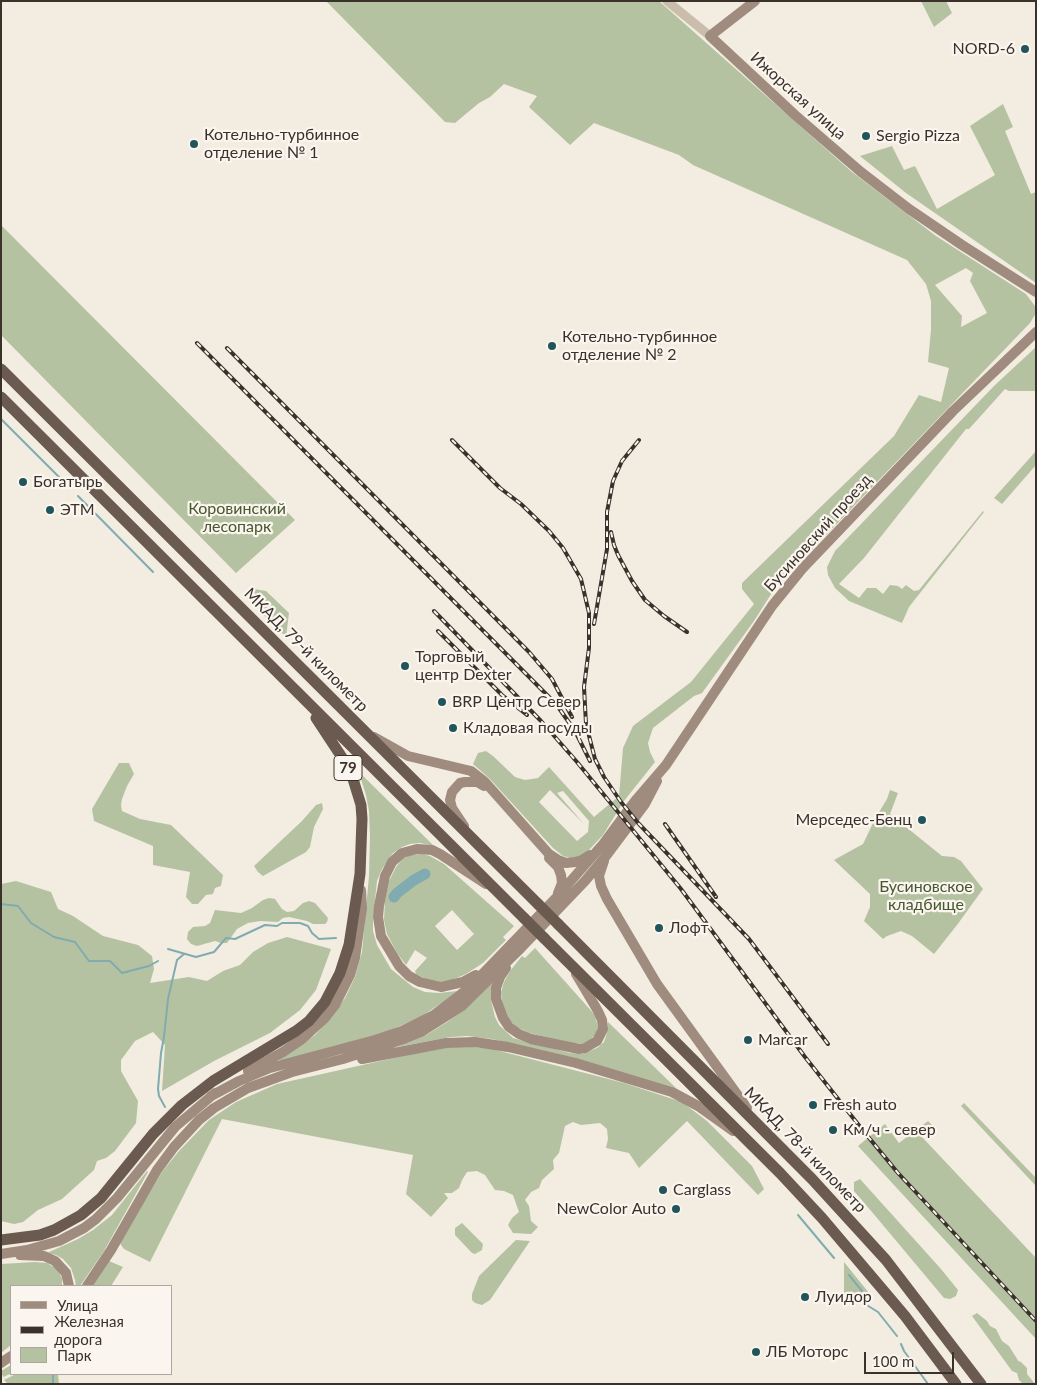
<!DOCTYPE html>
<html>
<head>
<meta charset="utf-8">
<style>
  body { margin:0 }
  #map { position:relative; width:1037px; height:1385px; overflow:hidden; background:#f3ece1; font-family:Lato,sans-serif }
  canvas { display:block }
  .frame { position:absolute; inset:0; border:2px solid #3a312b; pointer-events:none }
  .legend { position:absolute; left:10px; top:1285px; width:162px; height:90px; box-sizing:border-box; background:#faf5ee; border:1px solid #ada7a0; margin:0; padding:6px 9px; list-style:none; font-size:15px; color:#3a312b }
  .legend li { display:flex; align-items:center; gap:10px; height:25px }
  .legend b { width:25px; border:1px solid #ada7a0 }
  .scale { position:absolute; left:864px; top:1352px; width:90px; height:22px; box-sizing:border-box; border:2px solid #3a312b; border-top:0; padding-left:6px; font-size:15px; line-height:18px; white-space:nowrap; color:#3a312b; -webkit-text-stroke:4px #faf5ee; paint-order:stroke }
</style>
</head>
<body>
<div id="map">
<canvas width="1037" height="1385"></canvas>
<div class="frame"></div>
<ul class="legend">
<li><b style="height:6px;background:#9f8c7e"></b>Улица</li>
<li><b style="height:6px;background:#3a312b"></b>Железная дорога</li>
<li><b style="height:14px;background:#b5c2a1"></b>Парк</li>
</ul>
<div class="scale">100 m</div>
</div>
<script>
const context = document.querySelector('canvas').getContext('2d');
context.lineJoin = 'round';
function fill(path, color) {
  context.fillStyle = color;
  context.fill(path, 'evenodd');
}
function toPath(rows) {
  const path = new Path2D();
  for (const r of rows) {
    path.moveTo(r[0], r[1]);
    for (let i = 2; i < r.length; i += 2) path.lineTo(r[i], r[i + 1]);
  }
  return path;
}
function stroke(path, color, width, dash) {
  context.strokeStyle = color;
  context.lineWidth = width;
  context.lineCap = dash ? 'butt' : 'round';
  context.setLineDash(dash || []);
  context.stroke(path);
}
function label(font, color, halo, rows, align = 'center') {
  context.font = font + ' Lato,sans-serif';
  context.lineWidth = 4.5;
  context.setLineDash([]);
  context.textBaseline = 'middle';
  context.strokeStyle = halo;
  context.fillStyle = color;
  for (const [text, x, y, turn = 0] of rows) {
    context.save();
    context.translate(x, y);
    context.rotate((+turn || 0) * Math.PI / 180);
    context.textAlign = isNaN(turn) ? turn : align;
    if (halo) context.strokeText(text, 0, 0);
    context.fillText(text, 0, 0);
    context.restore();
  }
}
fill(toPath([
  [326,1,659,1,852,172,936,236,1026,294,1035,306,1036,313,1030,323,775,588,754,621,702,693,694,696,653,728,648,743,650,752,655,762,624,801,603,835,589,850,581,856,571,858,563,856,553,848,490,779,473,764,478,753,486,751,493,756,515,777,525,780,538,778,549,767,594,817,619,796,623,748,633,726,691,682,754,604,742,589,742,583,894,436,919,395,941,402,949,368,928,362,931,330,931,301,926,284,907,260,693,165,679,155,594,123,570,145,529,107,537,96,504,84,490,97,479,103,455,123,445,122],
  [966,268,973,273,970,281,987,313,961,327,962,316,935,285],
  [550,790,584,824,557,793,563,791,589,821,588,832,577,841,539,802],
  [921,1,946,1,952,13,934,27],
  [1003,104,1013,127,1005,131,1031,194,1036,192,1036,283,906,193,860,156,892,146,904,170,915,166,937,209,995,175,970,126],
  [1,225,295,520,236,573,1,335],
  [1036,347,1036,391,1009,391,1005,389,969,429,966,429,864,558,839,584,859,598,867,588,876,588,883,594,890,585,898,586,902,589,906,585,914,591,919,590,983,511,984,512,909,607,902,623,849,601,835,588,828,575,827,567,835,551,995,385],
  [1036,451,1036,465,1002,504,994,498],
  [254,589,266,591,289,613,286,637,245,596,248,591],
  [119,763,129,763,134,774,127,786,122,799,121,805,122,811,140,819,171,825,223,875,221,886,215,888,213,894,206,895,198,904,192,904,186,897,190,872,153,865,153,846,94,821,92,809],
  [355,768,434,846,420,843,410,844,402,847,393,853,382,869,377,881,373,919,373,931,377,945,391,969,413,987,425,992,439,993,457,991,443,1002,422,1016,398,1027,380,1035,280,1061,279,1059,315,1035,331,1018,345,998,355,977,362,952,369,876,370,836,369,811,366,795,361,779],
  [890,790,898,793,890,814,942,856,954,857,961,861,983,889,957,925,934,954,912,936,901,931,887,936,883,939,864,921,870,907,870,894,834,860,863,844,876,817,887,799],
  [322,803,323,809,314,827,310,847,306,852,263,876,258,872,254,866,302,821,316,805],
  [422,854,430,856,444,864,514,926,503,937,506,940,483,963,466,974,452,980,440,982,426,979,416,974,415,971,427,958,415,950,406,965,397,953,387,934,384,920,385,900,389,881,396,867,403,858,411,855],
  [452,910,474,934,457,950,435,926],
  [16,881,51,892,58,909,73,916,103,936,138,945,152,956,154,969,150,983,189,977,207,981,223,971,240,965,253,952,268,943,287,937,331,949,316,990,300,1010,270,1033,214,1061,162,1091,165,1045,153,1032,135,1041,121,1060,121,1071,138,1101,136,1123,115,1151,106,1158,97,1161,94,1170,62,1199,38,1210,23,1222,14,1224,1,1221,1,884],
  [269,898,275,899,282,909,287,912,294,911,303,903,309,901,315,903,328,918,327,922,325,924,313,924,307,921,289,917,283,918,278,922,260,921,248,923,237,929,227,943,221,943,215,941,197,946,191,944,187,939,188,932,193,927,205,926,210,923,215,910,241,913,252,908,263,900],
  [535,948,595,1015,598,1028,595,1035,590,1040,584,1043,574,1044,529,1033,515,1026,508,1018,502,1006,501,992,504,982,510,971,522,956,525,958],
  [493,982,491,1000,495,1017,499,1025,513,1038,570,1053,582,1054,597,1048,604,1042,607,1033,608,1022,676,1088,579,1059,492,1039,467,1036,451,1037,397,1047,428,1034,447,1022,464,1010],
  [451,1047,474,1047,492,1049,624,1083,682,1102,707,1121,752,1166,764,1189,758,1195,687,1121,639,1168,629,1153,606,1148,608,1139,607,1129,600,1123,581,1125,573,1122,565,1126,559,1153,553,1160,554,1169,542,1180,539,1188,531,1192,525,1200,529,1206,531,1221,538,1227,531,1234,513,1233,508,1225,512,1218,519,1212,513,1195,504,1191,495,1190,485,1175,477,1171,467,1172,462,1180,459,1188,452,1193,444,1193,448,1198,431,1217,406,1194,413,1155,222,1119,150,1262,124,1249,121,1245,120,1241,162,1172,179,1151,209,1120,236,1102,277,1084,421,1052],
  [964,1103,1036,1178,1036,1186,961,1106],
  [928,1121,932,1125,927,1129,922,1137,1036,1258,1036,1339,858,1146,885,1124,899,1143],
  [147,1171,148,1172,104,1251,80,1286,76,1286,75,1280,71,1268,63,1259,56,1255,47,1253,78,1239,93,1230,112,1215],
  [860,1179,941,1269,958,1290,956,1296,950,1299,944,1298,872,1212,854,1191,854,1182],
  [462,1223,483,1244,482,1250,475,1254,472,1253,455,1235,455,1228],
  [516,1240,530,1241,490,1300,482,1305,475,1303,472,1300,472,1294,479,1276],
  [109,1261,123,1267,111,1286,93,1286],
  [35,1262,47,1263,57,1269,62,1278,62,1286,11,1286,11,1345,1,1353,1,1264],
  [844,1262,869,1293,855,1293,844,1296],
  [977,1313,987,1321,990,1326,996,1329,1002,1341,1009,1346,1019,1362,1020,1361,1027,1368,1027,1374,1035,1384,1023,1384,1019,1380,1017,1373,1012,1371,972,1316],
  [11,1365,11,1374,58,1374,59,1384,8,1384,4,1380,14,1375,10,1374,3,1377,1,1371]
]), '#b5c2a1');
stroke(toPath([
  [1,419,59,477],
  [78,496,153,572],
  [1,904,18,906,31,923,54,937,75,942,89,961,110,961,122,973,149,966,158,961],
  [168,949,196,957,214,952,226,938,235,939,265,925,277,926,282,923,300,923,308,926,312,933,319,939,336,938],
  [165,1107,159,1096,158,1089,161,1053,164,1037,168,999,177,960,184,954],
  [798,1215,834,1258],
  [849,1275,862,1291],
  [865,1304,878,1312,897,1336],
  [901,1344,904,1351,928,1384],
  [53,1374,53,1384]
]), '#80abb0', 2);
stroke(toPath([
  [394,897,397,893,414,880,425,874]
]), '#80abb0', 11);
stroke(toPath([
  [667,1,710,36]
]), '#cbbdac', 9);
stroke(toPath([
  [755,1,710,36,795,115,861,172,909,209,962,245,1036,292],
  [374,737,408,756,471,771,485,782,549,854,558,860,566,863,575,862,582,860,590,855],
  [464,826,452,808,450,800,452,792,460,783,465,782,477,782,484,786],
  [549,858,558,867,561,875,562,883,558,893],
  [604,861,599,876,601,886,607,899,657,984,747,1108],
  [506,968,500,977,496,988,496,999,503,1018,509,1027,519,1034,531,1039,579,1049,585,1048,597,1041,603,1029,602,1020,598,1011,576,974],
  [476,975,463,982,441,987,420,982,409,976,399,966,381,936,378,917,379,906,385,876,392,862,402,853,417,849,432,850,440,854,486,884],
  [362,1059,446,1043,475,1042,508,1047,576,1063,672,1092,698,1106,733,1131],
  [248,1071,283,1052,302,1039,325,1018,335,1005,350,975,355,958,362,908,361,890],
  [211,1096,239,1081,270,1068,375,1040,402,1031,434,1015,469,988,555,899,604,843,635,801,666,765,772,606,802,569,953,411,1036,332],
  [1,1254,27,1250,59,1241,84,1228,96,1219,117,1198,175,1127,215,1093],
  [20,1255,44,1256,55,1261,66,1273,69,1286],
  [87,1286,111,1250,157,1170,174,1147,199,1120,214,1108,248,1088,292,1072,343,1059,404,1039,421,1032,462,1006,518,951,585,881,606,856,645,804,657,781],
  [1,1363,11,1356]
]), '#9f8c7e', 10);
stroke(toPath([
  [1,369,538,904],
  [1,397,524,918],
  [558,924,812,1179,886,1260,981,1384],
  [544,938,780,1173,822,1218,905,1316,956,1384],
  [1,1240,40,1235,54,1230,81,1215,101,1198,153,1134,182,1105,213,1081,296,1031,309,1021,325,1002,340,973,349,945,360,874,362,819,361,805,353,779,345,762,316,718]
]), '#6a5a50', 11);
const rail = toPath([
  [197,343,556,704,575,731,590,761],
  [227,348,529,652,552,679,572,717],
  [452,440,500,488,521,504,549,531,563,548,581,579,589,613,589,648,584,687,586,724,595,759,604,777,621,802,639,824,749,939,828,1044],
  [611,532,614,545,618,555,632,581,645,600,664,616,687,632],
  [434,611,541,721,577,762,681,889,805,1057,865,1133,898,1173,1036,1321],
  [594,624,607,549,607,512,613,481,622,461,639,440],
  [438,631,502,695,527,715],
  [665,824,716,897]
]);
stroke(rail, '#3a312b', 4);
stroke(rail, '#faf5ee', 2, [5.5]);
stroke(toPath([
  [538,904,558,924],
  [524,918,544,938]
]), '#6a5a50', 11);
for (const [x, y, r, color] of [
  [1025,49,5,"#21545b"],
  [866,136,5,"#21545b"],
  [194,144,5,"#21545b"],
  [552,346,5,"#21545b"],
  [23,482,5,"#21545b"],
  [50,510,5,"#21545b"],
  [405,666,5,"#21545b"],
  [442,702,5,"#21545b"],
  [453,728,5,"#21545b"],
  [922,820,5,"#21545b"],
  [659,928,5,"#21545b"],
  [748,1040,5,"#21545b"],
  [813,1105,5,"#21545b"],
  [833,1130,5,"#21545b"],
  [663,1190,5,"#21545b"],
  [676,1209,5,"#21545b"],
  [805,1297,5,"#21545b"],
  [756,1352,5,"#21545b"]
]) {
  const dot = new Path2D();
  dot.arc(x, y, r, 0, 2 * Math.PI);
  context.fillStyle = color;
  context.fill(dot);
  stroke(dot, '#faf5ee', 2);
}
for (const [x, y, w] of [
  [348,768,28]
]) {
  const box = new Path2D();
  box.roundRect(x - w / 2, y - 12.5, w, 25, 4);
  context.fillStyle = '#faf5ee';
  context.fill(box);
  stroke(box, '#3a312b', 1);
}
label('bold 15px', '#3a312b', null, [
  ["79",348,768]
]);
label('16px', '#3a312b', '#faf5ee', [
  ["NORD-6",1015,49,"right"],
  ["Котельно-турбинное",204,135],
  ["отделение № 1",204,153],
  ["Sergio Pizza",876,136],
  ["Котельно-турбинное",562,337],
  ["отделение № 2",562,355],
  ["Богатырь",33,482],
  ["ЭТМ",60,510],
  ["Торговый",415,657],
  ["центр Dexter",415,675],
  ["BRP Центр Север",452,702],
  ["Кладовая посуды",463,728],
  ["Мерседес-Бенц",912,820,"right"],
  ["Лофт",669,928],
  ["Marcar",758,1040],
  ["Fresh auto",823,1105],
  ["Км/ч - север",843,1130],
  ["Carglass",673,1190],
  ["NewColor Auto",666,1209,"right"],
  ["Луидор",815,1297],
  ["ЛБ Моторс",766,1352]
], 'left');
label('16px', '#3a312b', '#faf5ee', [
  ["Ижорская улица",798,96,42],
  ["Бусиновский проезд",818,533,-48],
  ["МКАД, 79-й километр",306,650,45],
  ["МКАД, 78-й километр",805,1150,46]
]);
label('16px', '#46582f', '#faf5ee', [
  ["Коровинский",237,509],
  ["лесопарк",237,527],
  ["Бусиновское",926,887],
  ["кладбище",926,905]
]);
</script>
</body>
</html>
